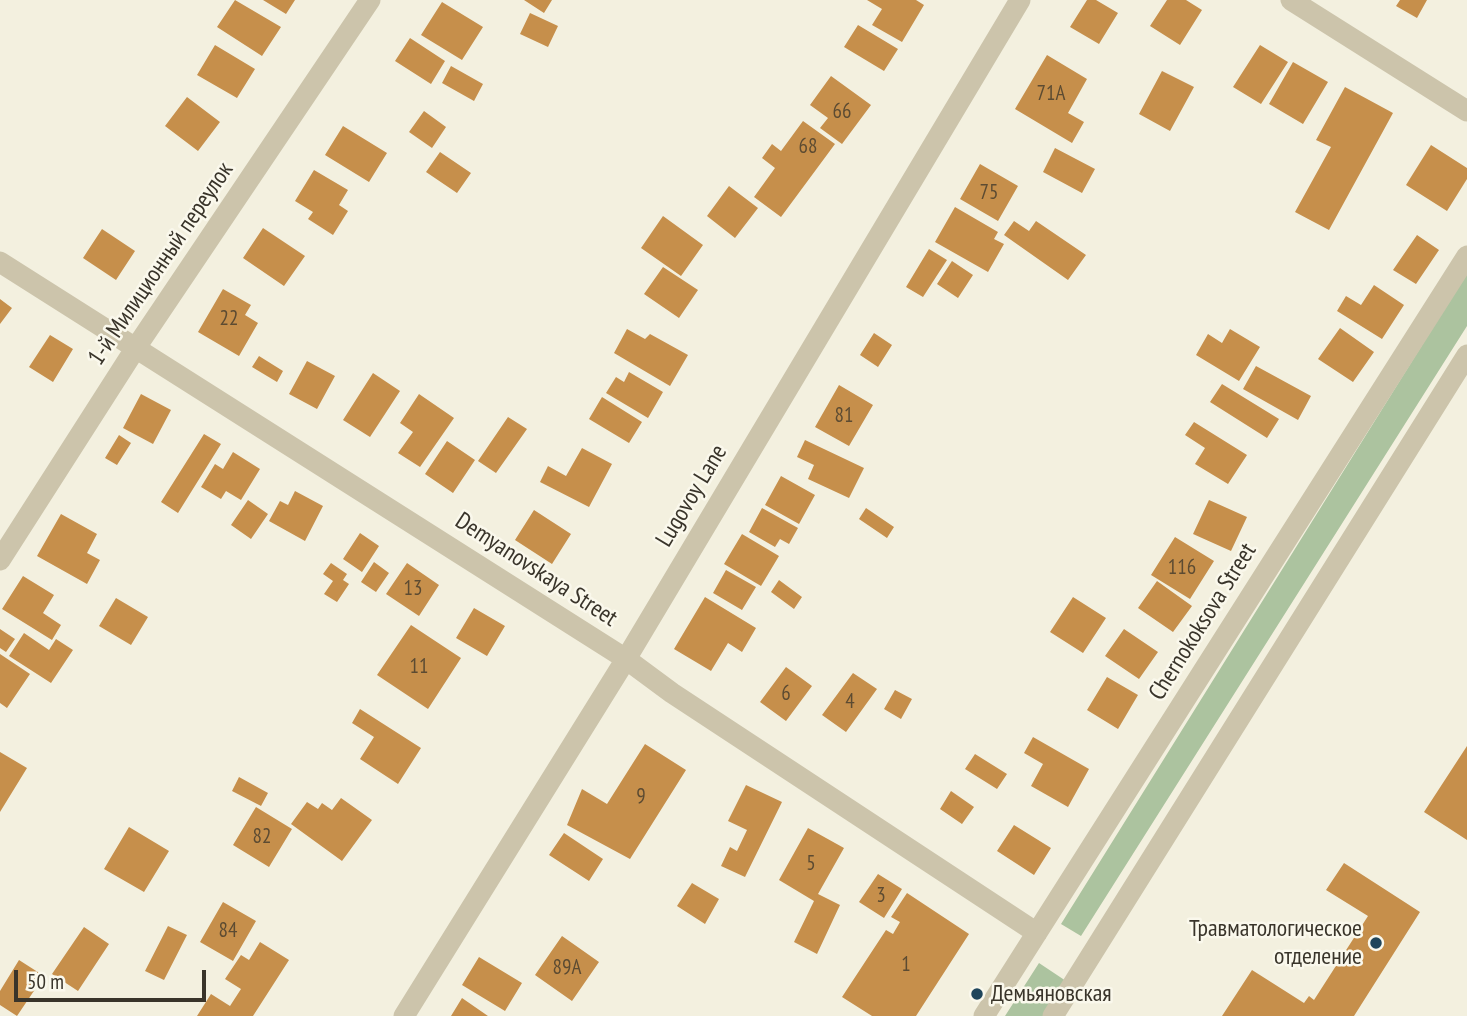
<!DOCTYPE html>
<html>
<head>
<meta charset="utf-8">
<style>
  body { margin:0 }
  #map { position:relative; width:1467px; height:1016px; overflow:hidden; background:#f3f0df; font-family:"PT Sans Narrow",sans-serif }
  canvas { display:block }
  .scale { position:absolute; left:14px; top:970px; width:192px; height:32px; box-sizing:border-box; border:4px solid #39342a; border-top:0; padding-left:9px; font-size:21px; line-height:24px; white-space:nowrap; color:#39342a; -webkit-text-stroke:5px #faf8ec; paint-order:stroke }
</style>
</head>
<body>
<div id="map">
<canvas width="1467" height="1016"></canvas>
<div class="scale">50 m</div>
</div>
<script>
const context = document.querySelector('canvas').getContext('2d');
context.lineJoin = 'round';
function fill(path, color) {
  context.fillStyle = color;
  context.fill(path, 'evenodd');
}
function toPath(rows) {
  const path = new Path2D();
  for (const r of rows) {
    path.moveTo(r[0], r[1]);
    for (let i = 2; i < r.length; i += 2) path.lineTo(r[i], r[i + 1]);
  }
  return path;
}
function stroke(path, color, width, dash) {
  context.strokeStyle = color;
  context.lineWidth = width;
  context.lineCap = dash ? 'butt' : 'round';
  context.setLineDash(dash || []);
  context.stroke(path);
}
function label(font, color, halo, rows, align = 'center') {
  context.font = font + ' "PT Sans Narrow",sans-serif';
  context.lineWidth = 5;
  context.setLineDash([]);
  context.textBaseline = 'middle';
  context.strokeStyle = halo;
  context.fillStyle = color;
  for (const [text, x, y, turn = 0] of rows) {
    context.save();
    context.translate(x, y);
    context.rotate((+turn || 0) * Math.PI / 180);
    context.textAlign = isNaN(turn) ? turn : align;
    if (halo) context.strokeText(text, 0, 0);
    context.fillText(text, 0, 0);
    context.restore();
  }
}
fill(toPath([
  [1467,273,1467,326,1081,936,1061,924],
  [1039,963,1066,981,1044,1016,1005,1016]
]), '#acc39f');
fill(toPath([
  [235,0,281,27,262,56,217,27],
  [263,0,295,0,286,14],
  [524,0,552,0,544,13],
  [867,0,916,0,924,5,902,42,872,25,882,9],
  [1087,0,1096,0,1118,13,1099,44,1070,27],
  [1167,0,1186,0,1202,10,1180,45,1150,26],
  [1400,0,1427,0,1417,18,1396,6],
  [442,2,483,27,462,60,421,35],
  [530,13,558,26,548,47,520,34],
  [858,25,898,49,884,71,844,47],
  [410,38,445,61,431,84,395,61],
  [215,45,255,69,237,98,197,75],
  [1260,45,1288,62,1261,104,1233,87],
  [1047,55,1087,79,1068,113,1084,122,1072,143,1015,109],
  [1293,62,1328,82,1303,124,1269,104],
  [451,66,483,84,474,101,442,83],
  [1162,71,1194,87,1170,131,1139,114],
  [831,76,871,105,842,144,820,128,828,118,810,105],
  [1345,87,1393,113,1329,230,1295,212,1331,147,1316,140],
  [187,97,220,122,198,151,165,126],
  [424,111,446,127,432,148,409,132],
  [803,121,835,144,781,217,754,197,775,168,762,158,772,144,781,151],
  [343,126,387,153,369,182,325,155],
  [1431,145,1467,168,1467,179,1447,211,1406,185],
  [1055,148,1095,169,1082,193,1043,172],
  [440,152,471,173,457,193,426,172],
  [980,164,1018,186,998,221,960,199],
  [314,170,348,190,339,205,348,211,333,235,308,219,313,212,295,201],
  [729,186,758,208,735,238,707,216],
  [955,207,998,232,994,239,1004,244,988,272,935,242],
  [663,216,703,245,681,276,641,248],
  [1014,221,1029,231,1036,221,1086,255,1068,280,1004,235],
  [263,228,305,256,284,286,243,258],
  [102,229,135,251,116,280,83,258],
  [1417,235,1439,250,1416,284,1393,270],
  [929,249,947,260,923,297,906,287],
  [952,261,973,275,958,298,937,284],
  [663,267,698,290,679,318,644,294],
  [1374,285,1404,305,1382,339,1337,311,1346,296,1361,305],
  [223,289,251,305,245,315,258,323,239,356,198,332],
  [0,299,12,308,0,324],
  [1340,328,1374,352,1353,382,1318,359],
  [627,329,645,339,650,334,688,355,670,386,614,353],
  [1230,329,1260,347,1239,381,1196,355,1208,334,1222,343],
  [874,333,892,345,878,367,860,355],
  [50,335,73,349,53,382,29,367],
  [259,356,283,371,277,382,252,367],
  [307,361,335,376,317,409,289,394],
  [1256,366,1311,396,1298,420,1243,389],
  [629,372,663,392,648,418,606,393,616,377,624,382],
  [373,373,400,391,370,437,343,420],
  [1222,384,1279,419,1267,438,1210,402],
  [839,385,873,405,849,446,815,427],
  [141,394,171,410,153,444,123,428],
  [419,394,454,418,420,467,398,453,413,432,400,423],
  [602,397,642,422,629,443,589,419],
  [508,417,527,429,496,473,478,461],
  [1194,422,1247,455,1228,484,1195,464,1205,448,1185,435],
  [204,434,221,444,178,513,161,502],
  [119,435,131,443,117,465,105,458],
  [805,440,864,468,849,498,808,479,814,465,797,457],
  [447,441,475,460,453,493,425,474],
  [582,448,612,464,589,507,540,482,548,466,566,476],
  [233,452,260,469,241,500,226,491,221,499,201,487,215,464,223,469],
  [781,476,815,495,799,524,765,505],
  [295,491,323,506,305,541,269,521,280,501,288,505],
  [248,500,268,514,251,539,231,525],
  [1209,500,1247,517,1231,551,1193,534],
  [762,508,798,528,789,544,780,539,775,547,749,532],
  [866,508,894,527,887,538,859,519],
  [534,510,571,534,552,564,515,540],
  [61,514,97,534,87,553,100,560,87,584,37,556],
  [360,533,379,546,362,572,343,559],
  [742,534,779,556,761,586,724,564],
  [1175,537,1214,561,1190,599,1151,575],
  [374,562,389,573,376,592,361,582],
  [331,563,347,574,343,580,349,584,337,602,324,594,333,581,323,574],
  [407,563,439,585,419,616,386,594],
  [726,570,756,587,742,610,713,593],
  [23,576,54,595,43,613,61,625,52,640,2,609],
  [779,580,802,597,794,609,771,592],
  [1157,581,1192,606,1173,632,1138,608],
  [705,597,756,628,742,652,728,643,711,671,674,649],
  [1073,597,1106,618,1083,653,1050,632],
  [116,598,148,617,131,645,99,626],
  [474,608,505,626,487,656,456,638],
  [411,625,461,658,428,709,377,675],
  [0,629,15,639,6,652,0,648],
  [1124,629,1158,652,1139,679,1105,656],
  [24,633,49,650,56,639,73,650,51,683,9,656],
  [0,654,30,674,7,708,0,703],
  [786,667,812,686,786,721,760,702],
  [853,673,877,689,846,732,822,715],
  [1107,677,1138,695,1118,729,1087,710],
  [895,690,912,699,901,719,884,709],
  [360,709,421,748,398,784,360,759,374,737,352,723],
  [1033,737,1089,769,1068,807,1031,786,1043,764,1024,753],
  [645,744,686,770,630,859,567,825,582,789,607,804],
  [1467,746,1467,840,1424,812],
  [0,752,27,768,0,812],
  [975,754,1007,774,997,789,965,769],
  [239,777,268,793,261,806,232,791],
  [746,785,782,802,745,877,721,866,730,847,737,851,747,830,728,821],
  [951,791,974,807,962,824,940,809],
  [341,798,372,820,342,861,291,824,307,802,318,809,322,803,332,810],
  [256,807,292,829,269,867,233,845],
  [1014,825,1051,848,1034,875,997,851],
  [129,827,169,851,144,892,104,869],
  [808,828,844,848,818,894,840,905,817,954,794,942,814,901,779,880],
  [564,833,603,859,589,881,549,855],
  [1344,863,1420,912,1354,1016,1222,1016,1252,970,1304,1003,1309,996,1314,1000,1368,916,1326,890],
  [878,874,902,889,884,918,859,902],
  [692,883,719,899,705,924,677,906],
  [907,893,969,934,916,1016,872,1016,842,997,886,930,893,934,900,922,891,917],
  [223,902,256,921,233,961,200,942],
  [168,926,187,935,164,980,145,971],
  [84,927,109,944,78,991,52,974],
  [562,936,599,962,572,1001,535,975],
  [260,942,289,960,253,1016,197,1016,211,994,230,1006,241,989,225,979,241,955,249,960],
  [479,957,522,983,505,1011,462,985],
  [19,960,44,976,17,1016,0,1005,0,991],
  [462,998,488,1016,451,1016]
]), '#c68f4b');
stroke(toPath([
  [1291,0,1467,111],
  [0,262,626,659,672,693,1037,933],
  [0,560,137,346,370,0],
  [404,1016,626,659,1020,0],
  [984,1016,1467,256],
  [1053,1016,1467,355]
]), '#ccc4ab', 21);
for (const [x, y, r, color] of [
  [1376,943,7,"#1f455b"],
  [977,994,7,"#1f455b"]
]) {
  const dot = new Path2D();
  dot.arc(x, y, r, 0, 2 * Math.PI);
  context.fillStyle = color;
  context.fill(dot);
  stroke(dot, '#faf8ec', 2.5);
}
label('21px', '#5c4b32', null, [
  ["71А",1051,94],
  ["66",842,112],
  ["68",808,147],
  ["75",989,193],
  ["22",229,319],
  ["81",844,416],
  ["116",1182,568],
  ["13",413,589],
  ["11",419,667],
  ["6",786,694],
  ["4",850,702],
  ["9",641,797],
  ["82",262,837],
  ["5",811,864],
  ["3",881,896],
  ["84",228,931],
  ["1",906,965],
  ["89А",567,968]
]);
label('24px', '#39342a', '#faf8ec', [
  ["1-й Милиционный переулок",161,264,-56],
  ["Lugovoy Lane",692,496,-59],
  ["Demyanovskaya Street",536,570,33],
  ["Chernokoksova Street",1203,622,-58]
]);
label('24px', '#39342a', '#faf8ec', [
  ["Травматологическое",1362,929],
  ["отделение",1362,957],
  ["Демьяновская",991,994,"left"]
], 'right');
</script>
</body>
</html>
